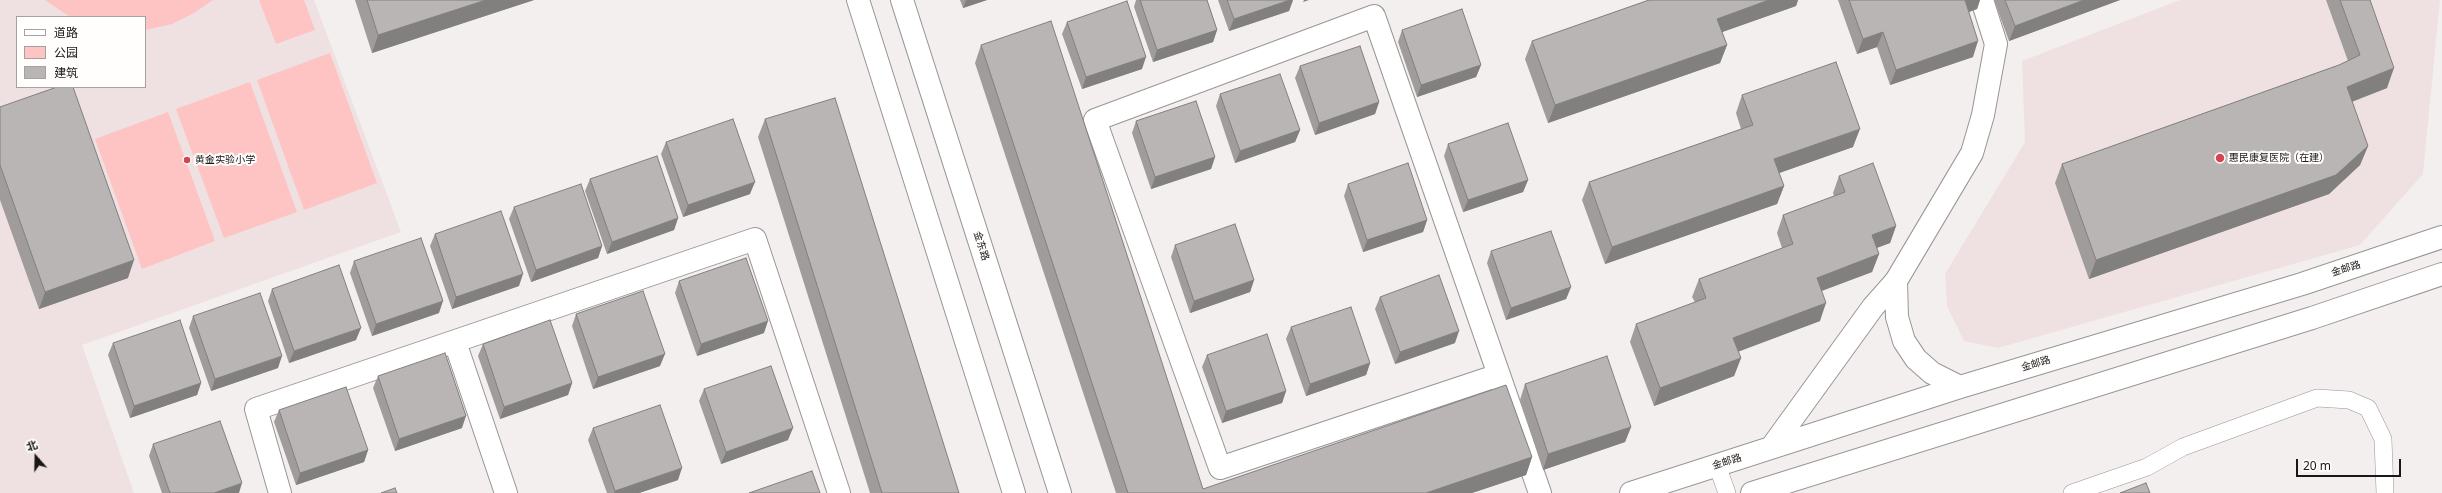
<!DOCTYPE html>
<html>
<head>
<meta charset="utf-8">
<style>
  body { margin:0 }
  #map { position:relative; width:2442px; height:493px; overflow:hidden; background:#f4efef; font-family:"Noto Sans","Noto Sans SC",sans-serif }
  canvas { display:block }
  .legend { position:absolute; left:16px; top:16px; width:130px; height:72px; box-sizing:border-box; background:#fffefd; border:1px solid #a3a2a1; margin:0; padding:5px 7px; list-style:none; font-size:12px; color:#191717 }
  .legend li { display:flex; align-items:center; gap:8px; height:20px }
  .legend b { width:20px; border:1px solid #a3a2a1 }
  .north { position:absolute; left:16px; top:437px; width:40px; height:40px; -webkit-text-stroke:3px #fffefd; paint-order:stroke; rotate:340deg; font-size:11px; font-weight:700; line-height:16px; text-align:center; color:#191717 }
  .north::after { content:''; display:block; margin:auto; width:14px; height:18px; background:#191717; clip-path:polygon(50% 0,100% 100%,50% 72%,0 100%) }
  .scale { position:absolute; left:2296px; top:459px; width:105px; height:18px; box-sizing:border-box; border:2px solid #191717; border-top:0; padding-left:5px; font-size:12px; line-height:14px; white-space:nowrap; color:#191717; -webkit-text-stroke:3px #fffefd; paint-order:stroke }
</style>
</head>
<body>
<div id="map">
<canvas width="2442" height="493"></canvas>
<ul class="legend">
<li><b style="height:5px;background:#fff"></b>道路</li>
<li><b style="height:11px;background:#fdc4c3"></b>公园</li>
<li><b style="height:11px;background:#bab5b5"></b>建筑</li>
</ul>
<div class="north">北</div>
<div class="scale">20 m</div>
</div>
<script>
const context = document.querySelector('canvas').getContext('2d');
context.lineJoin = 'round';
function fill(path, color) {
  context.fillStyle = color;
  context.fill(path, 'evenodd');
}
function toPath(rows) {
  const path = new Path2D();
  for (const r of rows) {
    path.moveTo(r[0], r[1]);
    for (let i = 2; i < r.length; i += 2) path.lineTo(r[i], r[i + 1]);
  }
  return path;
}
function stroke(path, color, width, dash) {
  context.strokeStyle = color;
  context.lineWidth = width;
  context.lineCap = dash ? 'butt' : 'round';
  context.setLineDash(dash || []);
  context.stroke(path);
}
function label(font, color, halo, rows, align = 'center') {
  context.font = font + ' "Noto Sans","Noto Sans SC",sans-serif';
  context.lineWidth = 4;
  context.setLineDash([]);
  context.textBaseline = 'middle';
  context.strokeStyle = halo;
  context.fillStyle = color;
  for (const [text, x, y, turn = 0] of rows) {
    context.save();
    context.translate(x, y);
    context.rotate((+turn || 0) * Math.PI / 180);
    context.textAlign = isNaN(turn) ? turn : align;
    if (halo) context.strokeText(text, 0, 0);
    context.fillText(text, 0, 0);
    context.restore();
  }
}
fill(toPath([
  [0,0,314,0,401,232,82,345,134,493,0,493],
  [17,17,145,17,145,87,17,87],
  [2180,0,2440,0,2423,174,2360,245,1998,348,1964,341,1947,306,1945,274,2025,142,2022,61]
]), '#efe1e1');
fill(toPath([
  [45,0,213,0,194,13,172,24,145,30,145,17,70,17],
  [259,0,304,0,315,30,276,44],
  [330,53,377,183,304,210,257,80],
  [250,82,297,212,224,238,176,109],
  [168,112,215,241,142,269,95,139]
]), '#fdc4c3');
const service = toPath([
  [1717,465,1727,493],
  [2072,493,2147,467,2183,447,2317,398,2349,400,2368,408,2383,439,2385,493]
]);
const minor = toPath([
  [1896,281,1972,153,1983,115,1996,44,1982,0],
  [455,342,506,493],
  [1499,375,1220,468,1095,120,1374,16,1499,375,1540,493],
  [280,493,256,409,755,239,839,493]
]);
const tertiary = toPath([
  [858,0,1014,493],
  [902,0,1060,493],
  [1896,281,1897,317,1904,341,1916,359,1932,373,1960,387],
  [1771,448,1873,307,1896,281],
  [1631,493,1960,387,2302,284,2442,237],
  [1752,493,2312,318,2442,274]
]);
stroke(service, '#9a9595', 18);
stroke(minor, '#9a9595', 24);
stroke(tertiary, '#9a9595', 24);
stroke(service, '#fff', 17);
stroke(minor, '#fff', 22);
stroke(tertiary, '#fff', 22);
fill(toPath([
  [355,0,534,0,372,53],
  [960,0,987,0,963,8],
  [1136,0,1207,0,1217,30,1213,42,1153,62,1134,7],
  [1218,0,1293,0,1289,11,1229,31],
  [1649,0,1798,0,1796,6,1722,32,1727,45,1720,63,1548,123,1525,59,1532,41],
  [1838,0,1980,0,1977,9,1968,12,1973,57,1890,85,1877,47,1857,54],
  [1994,0,2120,0,2009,41],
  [2326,0,2370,0,2387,88,2352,102,2368,146,2360,165,2329,194,2089,279,2055,183,2062,164,2339,65,2348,61],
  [1067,22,1142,69,1082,89,1062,34],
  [1402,30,1481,65,1476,77,1417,97,1398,42],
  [981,45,1203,489,1532,457,1526,475,1472,493,1116,493,975,63],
  [1300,66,1379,102,1375,114,1315,135,1295,78],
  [1220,94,1300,130,1295,142,1235,163,1216,106],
  [1742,95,1853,147,1779,173,1784,186,1777,204,1605,264,1582,200,1589,182,1741,129,1736,113],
  [0,107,128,278,39,309,0,200],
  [765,119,959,493,870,493,758,137],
  [1136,121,1215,157,1211,169,1151,189,1132,133],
  [666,142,750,194,683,217,661,154],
  [1448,144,1528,180,1523,192,1463,212,1444,156],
  [1839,176,1896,226,1890,243,1877,248,1879,254,1872,272,1822,291,1820,321,1738,351,1741,358,1734,376,1654,406,1630,342,1636,324,1695,302,1692,297,1699,279,1782,248,1777,233,1783,215,1834,196,1833,193],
  [590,179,678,218,674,230,607,254,585,191],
  [1348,184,1427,220,1423,232,1363,252,1344,196],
  [514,207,602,246,598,258,531,282,509,219],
  [435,234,519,286,452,309,430,246],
  [1175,245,1254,280,1250,292,1190,313,1171,257],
  [1491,251,1571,287,1566,299,1506,320,1487,263],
  [354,261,439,313,372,336,350,273],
  [679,281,764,333,697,356,675,293],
  [272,289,356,340,289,363,268,301],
  [1380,297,1455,343,1395,364,1375,309],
  [576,314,660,366,593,389,572,326],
  [193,316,278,368,211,391,189,328],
  [1291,327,1370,363,1366,375,1306,396,1286,339],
  [113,343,201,383,197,395,130,418,108,355],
  [483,344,572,383,568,395,500,419,478,356],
  [1207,355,1286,391,1282,403,1222,423,1202,367],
  [378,376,462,428,395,451,373,388],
  [1525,384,1631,427,1625,442,1543,470,1520,400],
  [704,389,788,440,721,464,699,401],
  [279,410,368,450,364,462,296,485,274,422],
  [593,428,678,480,639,493,607,493,588,440],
  [153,444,239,493,162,493,149,456]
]), '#a09c9c');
fill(toPath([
  [486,0,534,0,372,53,378,35],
  [966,0,987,0,963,8],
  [1290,0,1293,0,1289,11,1229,31,1234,19],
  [1304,0,1309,0,1303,2],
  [1769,0,1798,0,1796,6,1711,36,1717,19],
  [1964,0,1980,0,1977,9,1959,16],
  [2084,0,2120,0,2009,41,2015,26],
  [1217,30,1213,42,1153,62,1157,50],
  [1883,32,1877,47,1857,54,1863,39],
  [1978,41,1973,57,1890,85,1896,70],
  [1727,45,1720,63,1548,123,1555,105],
  [1146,57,1142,69,1082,89,1086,77],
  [1481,65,1476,77,1417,97,1421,85],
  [2394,68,2387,88,2340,106,2347,87],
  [1379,102,1375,114,1315,135,1319,123],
  [1860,129,1853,147,1768,177,1774,159],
  [1300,130,1295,142,1235,163,1240,151],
  [2368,146,2360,165,2329,194,2089,279,2096,260],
  [1215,157,1211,169,1151,189,1155,177],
  [1528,180,1523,192,1463,212,1468,200],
  [755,182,750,194,683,217,688,205],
  [1784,186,1777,204,1605,264,1612,247],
  [678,218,674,230,607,254,612,242],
  [1427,220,1423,232,1363,252,1367,240],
  [1896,226,1890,243,1865,252,1872,235],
  [602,246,598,258,531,282,536,270],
  [1879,254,1872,272,1810,295,1817,278],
  [134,260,128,278,39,309,45,292],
  [523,274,519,286,452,309,456,297],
  [1254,280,1250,292,1190,313,1194,301],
  [1571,287,1566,299,1506,320,1511,308],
  [443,301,439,313,372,336,376,324],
  [1826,303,1820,321,1727,356,1733,338],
  [768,321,764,333,697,356,701,344],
  [361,328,356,340,289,363,294,351],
  [1459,331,1455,343,1395,364,1400,352],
  [665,354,660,366,593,389,598,377],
  [282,356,278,368,211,391,215,379],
  [1741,358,1734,376,1654,406,1660,388],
  [1370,363,1366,375,1306,396,1310,384],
  [201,383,197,395,130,418,134,406],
  [572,383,568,395,500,419,504,407],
  [1286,391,1282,403,1222,423,1226,411],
  [466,416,462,428,395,451,399,439],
  [1631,427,1625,442,1543,470,1548,454],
  [793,428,788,440,721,464,726,452],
  [368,450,364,462,296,485,300,473],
  [1532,457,1526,475,1472,493,1426,493],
  [682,468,678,480,639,493,614,493,615,491],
  [242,483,239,493,214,493]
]), '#827f7f');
const building = toPath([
  [367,0,486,0,378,35,367,0],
  [1140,0,1207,0,1217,30,1157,50,1140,0],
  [1227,0,1290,0,1234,19,1227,0],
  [1649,0,1769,0,1717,19,1727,45,1555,105,1532,41,1649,0],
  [1849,0,1965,0,1978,41,1896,70,1883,32,1863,39,1849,0],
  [2005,0,2084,0,2015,26,2005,0],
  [2340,0,2370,0,2394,68,2347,87,2368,146,2336,175,2096,260,2062,164,2339,65,2360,55,2340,0],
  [1127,1,1146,57,1086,77,1067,22,1127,1],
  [1462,9,1481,65,1421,85,1402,30,1462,9],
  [1051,21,1203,489,1506,385,1532,457,1426,493,1128,493,981,45,1051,21],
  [1360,46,1379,102,1319,123,1300,66,1360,46],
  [1836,62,1860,129,1774,159,1784,186,1612,247,1589,182,1753,125,1742,95,1836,62],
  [1280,74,1300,130,1240,151,1220,94,1280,74],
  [57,87,73,87,134,260,45,292,0,165,0,107,57,87],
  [835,98,959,493,882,493,765,119,835,98],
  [1196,101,1215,157,1155,177,1136,121,1196,101],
  [733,119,755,182,688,205,666,142,733,119],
  [1508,123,1528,180,1468,200,1448,144,1508,123],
  [657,156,678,218,612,242,590,179,657,156],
  [1408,163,1427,220,1367,240,1348,184,1408,163],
  [1873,163,1896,226,1872,235,1879,254,1817,278,1826,303,1733,338,1741,358,1660,388,1636,324,1706,298,1699,279,1793,244,1783,215,1845,192,1839,176,1873,163],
  [581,184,602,246,536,270,514,207,581,184],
  [501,211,523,274,456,297,435,234,501,211],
  [1235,224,1254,280,1194,301,1175,245,1235,224],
  [1551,231,1571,287,1511,308,1491,251,1551,231],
  [421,238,443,301,376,324,354,261,421,238],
  [746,258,768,321,701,344,679,281,746,258],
  [339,265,361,328,294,351,272,289,339,265],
  [1439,275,1459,331,1400,352,1380,297,1439,275],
  [643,291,665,354,598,377,576,314,643,291],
  [260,293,282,356,215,379,193,316,260,293],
  [1351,307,1370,363,1310,384,1291,327,1351,307],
  [180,320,201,383,134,406,113,343,180,320],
  [550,320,572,383,504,407,483,344,550,320],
  [1267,334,1286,391,1226,411,1207,355,1267,334],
  [445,353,466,416,399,439,378,376,445,353],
  [1607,356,1631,427,1548,454,1525,384,1607,356],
  [771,366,793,428,726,452,704,389,771,366],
  [346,387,368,450,300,473,279,410,346,387],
  [660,405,682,468,615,491,593,428,660,405],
  [220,421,242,483,214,493,170,493,153,444,220,421],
  [812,471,820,493,749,493,812,471],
  [2146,483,2150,493,2120,493,2146,483],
  [395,488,397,493,381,493,395,488]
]);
fill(building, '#bab5b5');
stroke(building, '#827f7f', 1);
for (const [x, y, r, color] of [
  [2220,158,5,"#d54551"],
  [187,160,4,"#d54551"]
]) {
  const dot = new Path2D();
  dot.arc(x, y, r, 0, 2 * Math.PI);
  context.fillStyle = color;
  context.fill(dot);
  stroke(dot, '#fffefd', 1.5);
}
label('10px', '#191717', '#fffefd', [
  ["惠民康复医院（在建）",2229,158],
  ["黄金实验小学",195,160]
], 'left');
label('10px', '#191717', '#fffefd', [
  ["金东路",981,246,72],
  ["金邮路",2346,269,-18],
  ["金邮路",2036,364,-17],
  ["金邮路",1727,462,-18]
]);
</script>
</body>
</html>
